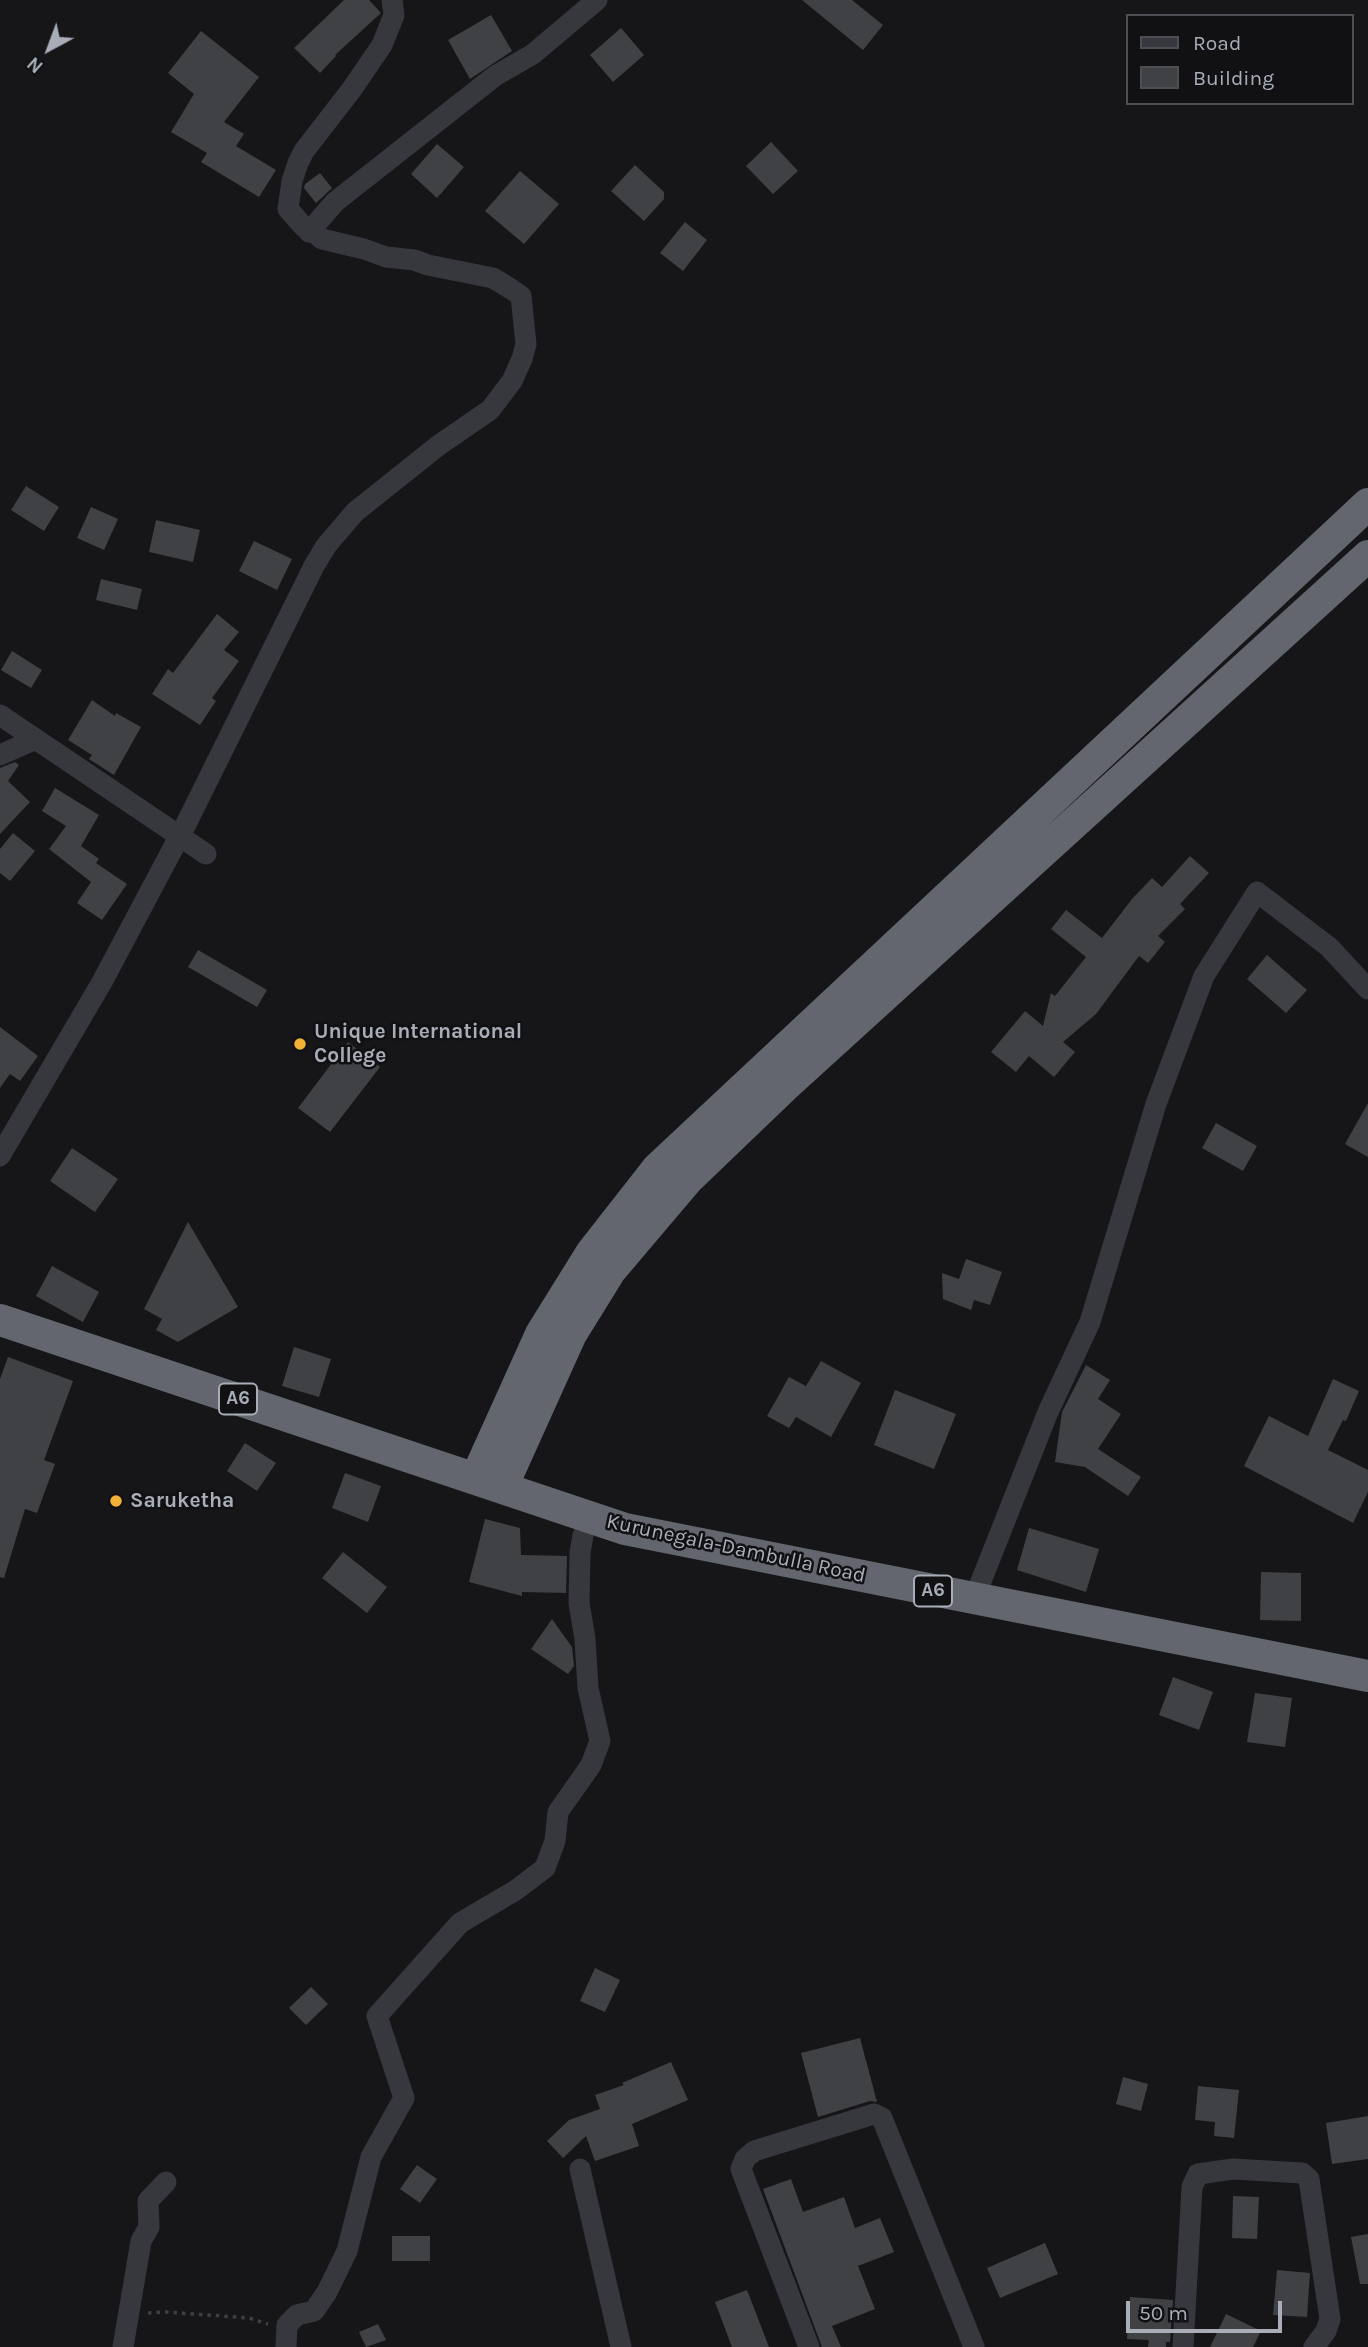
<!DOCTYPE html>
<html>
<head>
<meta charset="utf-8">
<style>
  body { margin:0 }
  #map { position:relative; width:1368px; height:2347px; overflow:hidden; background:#161618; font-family:Karla,sans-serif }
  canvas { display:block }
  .legend { position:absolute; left:1126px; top:14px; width:228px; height:91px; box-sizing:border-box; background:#111113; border:2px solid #4d4f55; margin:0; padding:9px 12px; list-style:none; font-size:21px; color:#a8adb8 }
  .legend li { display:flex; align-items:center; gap:14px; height:35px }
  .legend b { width:35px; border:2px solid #4d4f55 }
  .north { position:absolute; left:14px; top:14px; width:70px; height:70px; -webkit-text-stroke:5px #111113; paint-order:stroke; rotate:221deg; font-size:19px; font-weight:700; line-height:28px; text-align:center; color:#a8adb8 }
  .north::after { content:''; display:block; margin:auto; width:24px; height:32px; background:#a8adb8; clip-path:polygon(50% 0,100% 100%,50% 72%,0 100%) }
  .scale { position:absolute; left:1126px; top:2301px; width:156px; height:32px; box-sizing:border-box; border:4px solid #a8adb8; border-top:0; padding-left:9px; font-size:21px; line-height:24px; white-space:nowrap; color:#a8adb8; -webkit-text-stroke:5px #111113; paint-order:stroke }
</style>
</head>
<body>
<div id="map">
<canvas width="1368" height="2347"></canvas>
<ul class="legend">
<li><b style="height:9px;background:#37383d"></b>Road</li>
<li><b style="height:19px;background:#404145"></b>Building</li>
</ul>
<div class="north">N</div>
<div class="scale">50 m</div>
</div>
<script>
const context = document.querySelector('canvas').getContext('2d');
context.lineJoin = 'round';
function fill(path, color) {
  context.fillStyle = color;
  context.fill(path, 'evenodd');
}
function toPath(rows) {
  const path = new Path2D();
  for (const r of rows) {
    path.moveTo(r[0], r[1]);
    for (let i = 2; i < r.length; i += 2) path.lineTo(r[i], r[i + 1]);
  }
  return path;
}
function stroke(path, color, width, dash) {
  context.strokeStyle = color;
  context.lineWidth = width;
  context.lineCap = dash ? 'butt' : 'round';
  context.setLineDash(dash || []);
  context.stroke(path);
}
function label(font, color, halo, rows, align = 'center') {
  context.font = font + ' Karla,sans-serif';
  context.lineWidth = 5;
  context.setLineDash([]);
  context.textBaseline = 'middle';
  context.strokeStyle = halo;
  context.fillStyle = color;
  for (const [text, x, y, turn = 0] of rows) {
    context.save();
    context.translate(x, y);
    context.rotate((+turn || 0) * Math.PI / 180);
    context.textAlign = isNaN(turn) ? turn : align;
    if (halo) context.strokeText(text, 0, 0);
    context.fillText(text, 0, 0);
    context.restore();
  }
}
fill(toPath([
  [344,0,369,0,381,13,335,55,336,56,320,73,294,48],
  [802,0,852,0,883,25,863,50],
  [491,15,512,51,470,79,448,40],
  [621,28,644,55,613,82,590,55],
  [201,31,259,77,224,122,244,134,236,146,276,170,259,197,201,162,207,153,171,132,194,94,168,73],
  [771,142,798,171,773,194,746,166],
  [437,144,464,167,437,198,411,174],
  [635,165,664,192,664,199,644,221,611,191],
  [520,171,559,204,524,244,485,211],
  [320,173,332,188,316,203,304,188,305,184],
  [685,222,707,240,683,271,660,253],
  [26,486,59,507,44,531,11,510],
  [91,507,118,519,104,550,77,538],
  [156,520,200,530,193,562,149,552],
  [254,541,292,559,277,590,239,571],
  [101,579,142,589,137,610,96,600],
  [217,614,239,632,224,650,239,661,212,698,216,701,200,725,152,694,168,669,173,673],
  [12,651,42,670,31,688,1,670],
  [92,700,115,716,116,713,141,727,114,775,89,759,92,755,68,740],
  [15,762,19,765,8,781,30,802,0,834,0,768],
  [55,788,99,815,81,846,99,859,96,863,127,884,102,920,77,903,91,882,49,849,66,826,42,811],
  [13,833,35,851,10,881,0,873,0,849],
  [1190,856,1209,873,1180,904,1185,909,1158,936,1165,942,1148,963,1139,956,1096,1014,1063,1042,1075,1052,1054,1077,1029,1056,1016,1072,991,1052,1025,1011,1043,1026,1051,993,1055,996,1086,957,1051,929,1066,910,1102,938,1132,899,1152,878,1162,887],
  [198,950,267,990,257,1007,188,967],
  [1267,955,1307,990,1286,1013,1247,979],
  [0,1027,38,1056,20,1081,10,1074,0,1088],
  [348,1042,380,1067,330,1132,298,1108],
  [1368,1103,1368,1157,1345,1144],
  [1216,1123,1257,1146,1243,1171,1202,1148],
  [72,1148,118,1179,95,1212,50,1181],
  [188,1222,238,1307,178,1342,156,1330,162,1319,144,1309],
  [966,1259,1002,1272,990,1305,974,1300,971,1310,943,1299,942,1273,959,1279],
  [52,1266,99,1292,83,1322,36,1296],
  [294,1347,331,1359,319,1397,282,1386],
  [8,1357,73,1381,44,1460,55,1464,37,1513,25,1509,4,1578,0,1577,0,1379],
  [821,1361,861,1383,831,1437,796,1417,789,1428,767,1416,789,1377,806,1386],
  [1086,1365,1110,1380,1098,1399,1121,1414,1098,1449,1141,1477,1128,1496,1085,1467,1055,1462,1062,1412],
  [1333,1379,1359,1391,1346,1421,1343,1420,1328,1450,1368,1470,1368,1492,1353,1523,1244,1466,1269,1416,1308,1436],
  [895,1390,956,1414,934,1469,874,1445],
  [245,1443,276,1463,257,1491,227,1471],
  [345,1473,381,1486,368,1522,332,1508],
  [485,1519,520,1528,521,1555,567,1556,566,1593,522,1592,522,1596,469,1582],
  [1029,1528,1099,1549,1086,1592,1017,1570],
  [343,1552,387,1587,367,1613,322,1578],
  [1261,1572,1301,1573,1301,1621,1260,1620],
  [552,1619,572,1647,574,1666,568,1674,531,1649],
  [1173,1677,1213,1692,1199,1730,1159,1715],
  [1255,1693,1292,1698,1285,1747,1247,1742],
  [595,1968,620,1980,605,2012,580,2001],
  [311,1987,328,2004,306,2025,289,2008],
  [860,2038,877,2102,870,2101,818,2117,801,2053],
  [671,2062,688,2100,632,2124,639,2146,595,2161,586,2136,563,2158,547,2141,569,2120,600,2109,595,2095,624,2085,622,2083],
  [1123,2077,1148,2084,1141,2111,1116,2104],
  [1198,2086,1239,2090,1234,2138,1214,2136,1215,2122,1195,2120],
  [1368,2116,1368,2159,1332,2164,1326,2123],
  [417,2165,437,2179,420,2203,400,2189],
  [791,2179,803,2212,844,2197,855,2228,880,2218,894,2252,858,2266,875,2309,832,2326,841,2347,822,2347,763,2189],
  [1233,2196,1259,2197,1257,2239,1232,2238],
  [1368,2234,1368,2284,1360,2284,1351,2237],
  [392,2236,430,2236,430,2261,392,2261],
  [1045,2243,1058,2274,1000,2298,987,2268],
  [1277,2270,1310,2273,1307,2317,1273,2315],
  [747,2290,769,2347,732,2347,715,2302],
  [1130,2297,1173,2300,1170,2342,1166,2342,1166,2347,1148,2347,1149,2340,1127,2339],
  [1226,2314,1261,2331,1253,2347,1210,2347],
  [378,2324,386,2340,366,2347,359,2332]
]), '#404145');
stroke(toPath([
  [148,2313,166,2312,249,2318,268,2324]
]), '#3d3f44', 3.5, [3.5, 5]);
stroke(toPath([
  [309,232,335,202,495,76,533,54,597,0],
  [0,715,206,854],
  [0,755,36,739],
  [0,1156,102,982,187,822,314,566,326,546,355,512,439,445,490,410,512,381,522,359,526,344,521,296,511,289,493,278,428,265,414,260,386,257,364,249,322,239,309,228,304,227,288,209,292,181,298,163,304,151,352,89,382,45,394,15,392,0],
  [974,1599,1048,1412,1090,1322,1156,1104,1204,976,1257,892,1329,947,1368,989],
  [580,2169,621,2347],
  [123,2347,141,2241,149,2227,148,2201,166,2182],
  [286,2347,287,2325,297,2315,314,2311,327,2292,347,2251,371,2157,404,2098,377,2016,460,1923,516,1890,545,1868,555,1841,558,1812,591,1765,600,1741,588,1688,585,1639,579,1603,580,1553,583,1535],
  [809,2347,741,2169,745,2159,754,2151,874,2114,882,2118,974,2347],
  [1183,2347,1192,2187,1198,2174,1233,2169,1302,2173,1309,2179,1330,2319,1326,2331,1314,2347]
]), '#37383d', 21);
stroke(toPath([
  [0,1320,625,1529,1368,1676],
  [476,1478,541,1334,592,1252,657,1169,1368,504],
  [502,1487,571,1334,610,1271,688,1179,785,1086,1368,556]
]), '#63666e', 32);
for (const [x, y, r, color] of [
  [300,1044,7,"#f2b134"],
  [116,1501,7,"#f2b134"]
]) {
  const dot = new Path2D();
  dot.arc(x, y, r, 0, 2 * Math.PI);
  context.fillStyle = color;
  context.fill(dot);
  stroke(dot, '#111113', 2.5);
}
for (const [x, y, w] of [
  [238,1399,38],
  [933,1591,38]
]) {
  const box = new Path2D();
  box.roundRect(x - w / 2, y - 15.5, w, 31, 5);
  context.fillStyle = '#111113';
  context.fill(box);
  stroke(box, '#a8adb8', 2);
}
label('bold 19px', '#a8adb8', null, [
  ["A6",238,1399],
  ["A6",933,1591]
]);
label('bold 21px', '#a8adb8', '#111113', [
  ["Unique International",314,1032],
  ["College",314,1056],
  ["Saruketha",130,1501]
], 'left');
label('21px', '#a8adb8', '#111113', [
  ["Kurunegala-Dambulla Road",736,1549,12]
]);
</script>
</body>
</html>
